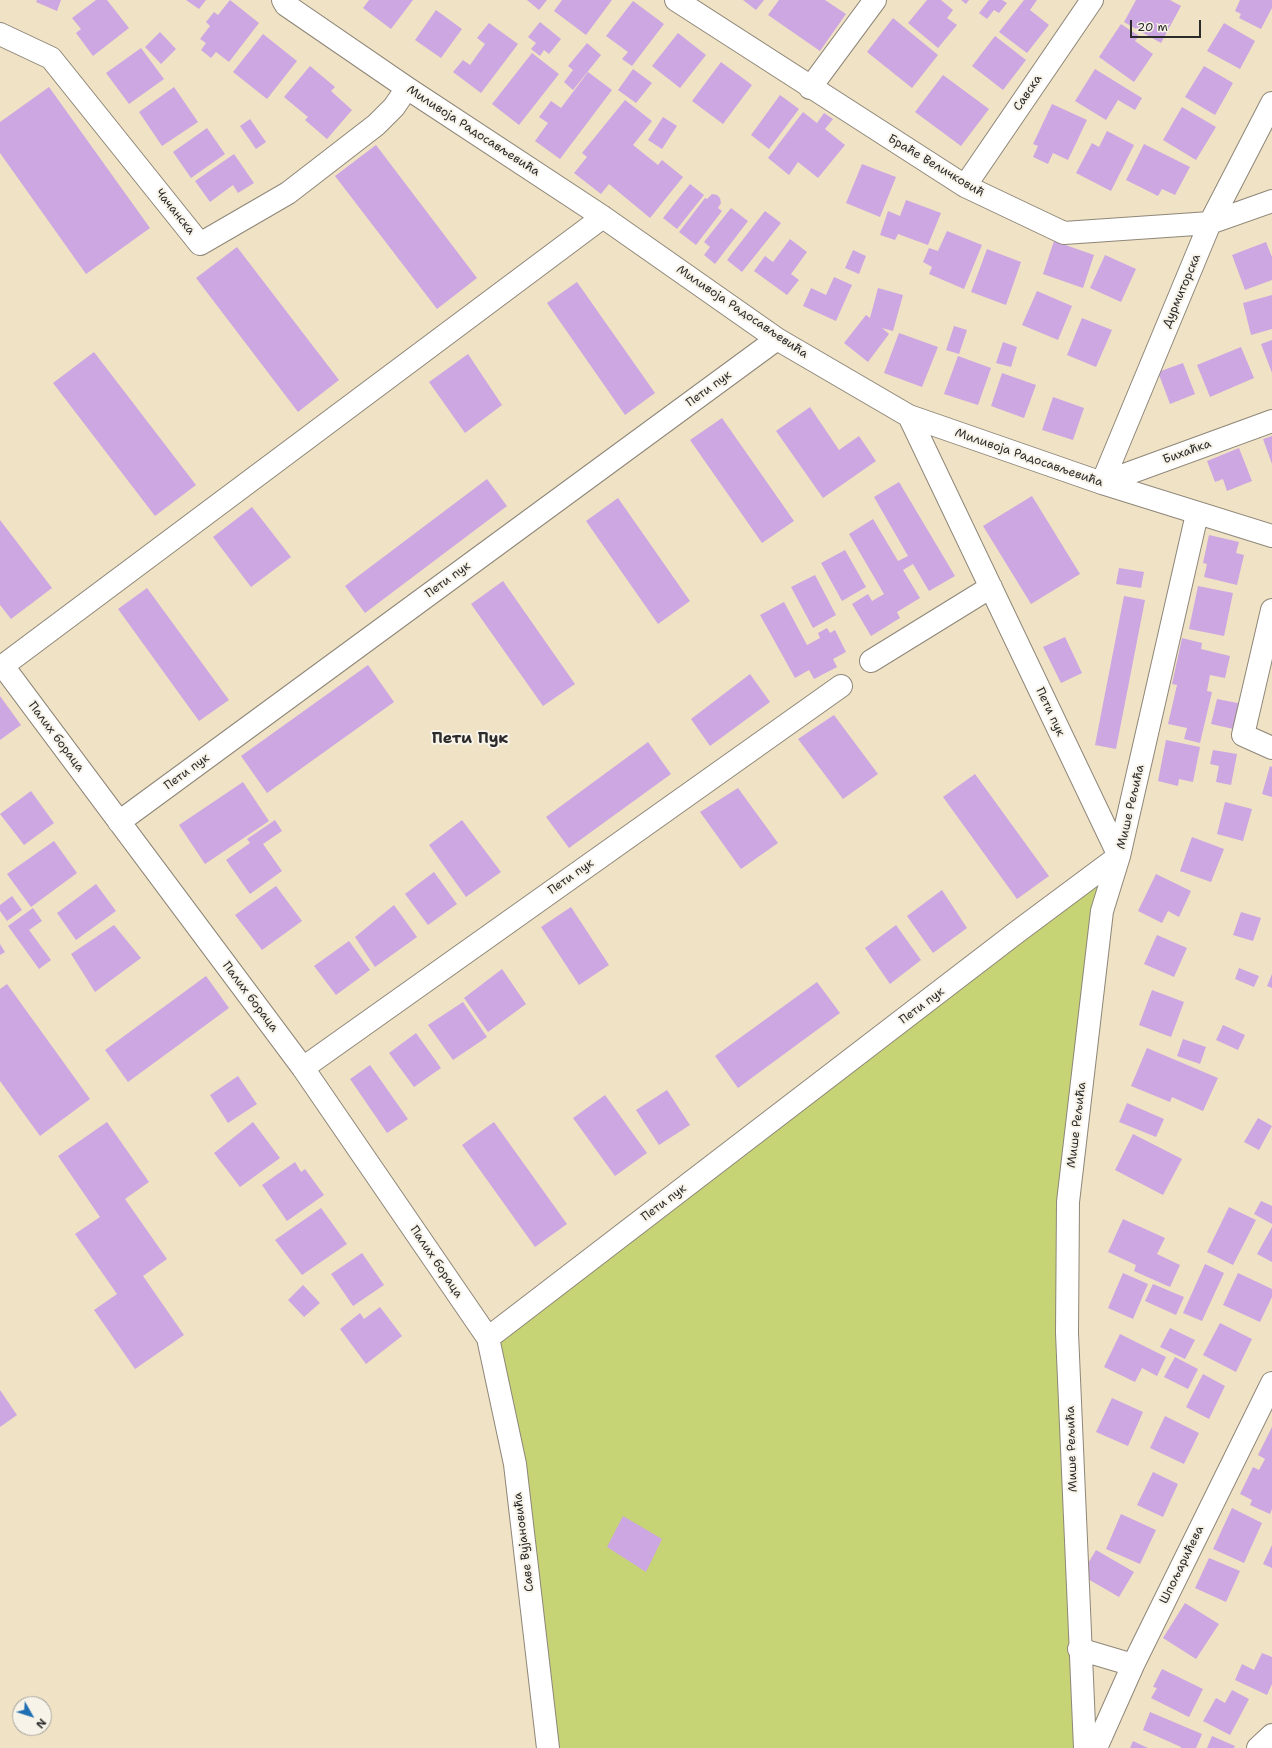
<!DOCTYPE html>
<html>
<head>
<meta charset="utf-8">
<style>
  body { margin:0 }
  #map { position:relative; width:1272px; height:1748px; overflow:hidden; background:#f0e2c5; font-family:"Shantell Sans",sans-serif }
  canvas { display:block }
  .north { position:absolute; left:12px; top:1696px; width:40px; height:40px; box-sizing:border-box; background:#f7f3e8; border:1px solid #a5a39c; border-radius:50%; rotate:129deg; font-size:11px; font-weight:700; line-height:16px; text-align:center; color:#2b2b2b }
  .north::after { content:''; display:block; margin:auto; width:14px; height:18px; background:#1f6fb2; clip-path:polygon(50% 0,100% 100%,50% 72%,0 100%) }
  .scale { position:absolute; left:1130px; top:20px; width:71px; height:18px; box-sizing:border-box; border:2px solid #2b2b2b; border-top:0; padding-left:5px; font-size:12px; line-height:14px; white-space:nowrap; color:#2b2b2b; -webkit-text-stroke:3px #f7f3e8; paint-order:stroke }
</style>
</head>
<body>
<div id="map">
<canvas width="1272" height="1748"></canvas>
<div class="north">N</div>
<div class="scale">20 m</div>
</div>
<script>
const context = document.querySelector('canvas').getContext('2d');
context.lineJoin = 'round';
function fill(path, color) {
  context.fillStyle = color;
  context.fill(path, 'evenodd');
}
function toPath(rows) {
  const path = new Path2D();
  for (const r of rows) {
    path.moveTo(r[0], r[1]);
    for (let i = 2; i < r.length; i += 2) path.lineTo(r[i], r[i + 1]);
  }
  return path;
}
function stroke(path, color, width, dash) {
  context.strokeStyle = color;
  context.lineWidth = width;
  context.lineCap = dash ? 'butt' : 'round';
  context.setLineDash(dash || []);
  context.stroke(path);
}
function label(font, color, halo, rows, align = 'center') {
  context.font = font + ' "Shantell Sans",sans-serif';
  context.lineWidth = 4;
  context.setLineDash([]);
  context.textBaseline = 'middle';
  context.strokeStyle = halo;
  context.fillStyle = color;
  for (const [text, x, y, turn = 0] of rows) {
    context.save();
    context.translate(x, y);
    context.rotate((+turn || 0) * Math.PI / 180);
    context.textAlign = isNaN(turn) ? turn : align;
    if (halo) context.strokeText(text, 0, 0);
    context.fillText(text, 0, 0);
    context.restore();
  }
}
fill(toPath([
  [1119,856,1068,1202,1077,1748,548,1748,488,1338]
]), '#c6d476');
fill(toPath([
  [37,0,61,0,57,11,36,2],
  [96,0,107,0,129,28,93,56,76,33,81,29,72,18],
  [186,0,206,0,199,9],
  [230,0,259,23,229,62,216,52,211,58,201,50,206,43,200,39,210,26,206,22,214,12,218,15],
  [369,0,413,0,391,29,363,8],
  [527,0,547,0,539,10],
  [562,0,612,0,586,35,554,11],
  [743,0,764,0,756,10],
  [779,0,825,0,846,14,820,51,768,15],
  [927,0,941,0,953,10,947,18,957,25,938,48,908,23],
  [961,0,969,0,966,4],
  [989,0,1002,0,1007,3,999,13,994,10,987,19,979,13],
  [1024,0,1037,0,1030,10,1049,25,1027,53,999,32],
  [1136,0,1170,0,1181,6,1161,43,1124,22],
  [1240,0,1272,0,1272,8,1261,29,1239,18,1241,14,1235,11],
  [633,1,664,24,632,66,622,59,628,52,606,36],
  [436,10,462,29,441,58,415,40],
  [893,18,938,55,912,88,867,52],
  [540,22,561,39,549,54,544,50,540,56,531,49,536,43,528,37],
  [489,23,518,44,481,93,453,72,463,60,470,65,485,44,477,38],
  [1224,23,1255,41,1240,69,1207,51],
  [1121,24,1139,36,1135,41,1153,54,1134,82,1099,57],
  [160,32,176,49,161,64,145,47],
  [678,33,706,55,680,88,652,66],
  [263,34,297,61,267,99,233,72],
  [995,36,1026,60,1003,90,972,66],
  [587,43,601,55,573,90,564,82,573,70,568,66],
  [141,48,164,79,129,104,106,73],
  [532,53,559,74,519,125,492,104],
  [721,62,752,85,723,124,692,101],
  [310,66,335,87,331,91,352,110,327,139,305,120,308,117,284,97],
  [1204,66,1233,83,1215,115,1185,97],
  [633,69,652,83,636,103,618,90],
  [1095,69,1142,98,1135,110,1118,100,1106,120,1075,101],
  [588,72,612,90,560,159,535,141,548,123,539,117,551,101,561,108],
  [943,75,989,109,961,146,915,112],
  [49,87,150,228,86,274,0,153,0,122],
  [174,87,198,122,162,146,139,112],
  [780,95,799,109,769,149,751,135],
  [625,100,652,121,633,145,658,165,662,160,683,177,650,218,609,184,601,194,574,173,587,157,582,153],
  [1052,104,1087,120,1068,160,1053,153,1048,164,1033,157,1038,146,1033,144],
  [1182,107,1216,127,1196,160,1163,140],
  [803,112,817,123,824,113,833,119,825,129,845,145,818,178,798,162,789,175,768,158],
  [663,117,677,126,662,149,648,140],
  [250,119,266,142,256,149,240,126],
  [207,128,225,154,191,178,173,152],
  [1107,131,1134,145,1111,191,1076,173,1092,143,1099,147],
  [1144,144,1190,167,1175,195,1162,189,1158,196,1126,180],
  [376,145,477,278,437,309,335,176],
  [234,154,254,183,238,193,233,185,210,202,195,181],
  [862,164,896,177,880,217,846,203],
  [690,184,704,195,677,229,663,218],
  [712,194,717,195,720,198,721,203,718,208,722,211,696,245,679,232,705,198,707,199],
  [906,200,941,213,928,245,898,234,895,240,880,235,888,211,900,216],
  [731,208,748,221,715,264,704,255,710,247,704,242],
  [765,211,781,223,742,272,727,260],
  [947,231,982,245,964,289,929,274,932,267,923,262,929,248,938,251],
  [790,239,807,252,791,274,799,280,787,295,754,271,765,256,773,262],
  [1054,241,1094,255,1083,288,1043,274],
  [1266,242,1272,257,1272,280,1245,290,1232,255],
  [237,247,339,380,298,412,196,278],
  [987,249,1021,262,1006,305,971,292],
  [853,250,866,256,859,274,845,268],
  [1105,255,1136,269,1121,302,1090,288],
  [834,277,852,285,836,321,803,306,811,288,826,295],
  [577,282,655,393,625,415,547,303],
  [878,288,903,295,893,331,882,328,889,334,868,362,844,343,866,315,870,318],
  [1037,291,1072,306,1058,340,1022,325],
  [1272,295,1272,329,1251,335,1243,303],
  [1082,318,1112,330,1096,367,1067,355],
  [954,326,967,330,959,354,946,350],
  [899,333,938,347,922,387,884,373],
  [1272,340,1272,373,1261,344],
  [1003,342,1017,347,1011,367,996,363],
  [1241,347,1254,378,1210,397,1197,365],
  [94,352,196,485,155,516,53,383],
  [468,354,502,405,465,433,429,382],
  [958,356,991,368,978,405,944,394],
  [1183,363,1195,394,1170,404,1158,372],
  [1002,373,1036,385,1024,418,991,406],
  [1053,397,1084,408,1073,440,1042,430],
  [810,407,839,450,859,436,876,461,823,498,776,431],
  [722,418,794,521,762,543,690,440],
  [1272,436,1272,464,1263,439],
  [1239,448,1252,481,1227,491,1223,479,1215,482,1207,461],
  [487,479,507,506,365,613,345,586],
  [899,482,955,576,929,591,913,564,903,570,920,598,897,612,900,618,871,636,852,604,868,594,872,601,884,594,849,534,873,519,898,561,908,556,874,497],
  [1032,496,1080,574,1031,604,983,526],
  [618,498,690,601,658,624,586,521],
  [252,507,291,557,251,587,213,537],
  [0,520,52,588,11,619,0,605],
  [1209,535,1239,542,1236,553,1244,555,1237,585,1204,577,1207,564,1203,563],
  [845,550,866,587,842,601,821,563],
  [1119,568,1144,572,1141,588,1116,584],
  [815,575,836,615,813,628,791,587],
  [503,581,575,684,543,706,471,604],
  [1198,586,1233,593,1224,636,1189,629],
  [147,588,229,700,199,721,118,609],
  [1124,596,1145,600,1116,749,1095,745],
  [784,602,807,645,820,638,818,633,827,628,830,633,835,630,846,652,833,659,837,667,814,679,809,670,795,678,760,615],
  [1065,637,1082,673,1061,683,1043,647],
  [1182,638,1202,643,1201,649,1230,656,1225,678,1210,675,1207,691,1212,692,1200,743,1184,739,1187,728,1168,724,1177,685,1172,684],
  [368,665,394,702,267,793,241,756],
  [750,674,770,702,710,746,691,719],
  [0,696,21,725,0,740],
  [1217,699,1243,704,1238,730,1211,724],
  [834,715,878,774,843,799,798,739],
  [1166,740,1200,747,1193,782,1179,779,1178,786,1158,781],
  [648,742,671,774,569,848,546,817],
  [1213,750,1237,754,1231,785,1216,782,1219,766,1210,764],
  [1270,766,1272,767,1272,797,1262,794],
  [975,774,1049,876,1017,899,943,797],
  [243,782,269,821,205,864,179,825],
  [738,788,778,843,741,869,700,812],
  [31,791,54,823,24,845,0,814],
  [1225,802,1252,809,1243,841,1217,834],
  [275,820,282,831,263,844,282,871,250,894,226,860,250,843,247,839],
  [462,820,501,872,466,897,429,845],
  [1192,837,1224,849,1211,882,1180,871],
  [54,841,77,873,31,907,7,874],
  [434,872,457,904,428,925,405,894],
  [1156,874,1191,891,1179,917,1168,911,1162,923,1138,911],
  [96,884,116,911,76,940,57,913],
  [276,886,302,921,262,950,235,915],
  [942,890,967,928,933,953,907,916],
  [12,896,22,910,7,921,0,911,0,905],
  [394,905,417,937,375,967,355,937],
  [571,907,609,965,579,985,541,927],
  [33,908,42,921,29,930,51,960,39,969,8,926],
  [1241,912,1261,918,1253,941,1233,935],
  [114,925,141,958,95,992,71,954],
  [896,925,921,960,890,984,865,948],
  [1157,935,1187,948,1174,977,1144,964],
  [349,941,370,970,336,995,314,966],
  [0,944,5,952,0,955],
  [1239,968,1259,976,1254,987,1235,979],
  [502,969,526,1004,488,1032,464,998],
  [1272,974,1272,988,1267,986],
  [206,976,229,1008,128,1082,105,1050],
  [817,982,840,1013,738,1088,715,1056],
  [7,984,90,1099,40,1136,0,1081,0,989],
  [1152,990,1184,1002,1171,1037,1139,1025],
  [463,1002,487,1037,453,1060,428,1025],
  [1223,1025,1245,1035,1238,1050,1216,1040],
  [416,1033,441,1068,414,1087,389,1053],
  [1183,1039,1206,1047,1200,1064,1177,1056],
  [1147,1048,1218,1078,1203,1111,1172,1097,1170,1102,1131,1086],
  [370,1065,408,1119,387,1133,350,1079],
  [238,1076,257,1104,228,1123,210,1095],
  [667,1090,690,1125,659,1145,636,1110],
  [605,1095,647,1153,615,1176,573,1118],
  [1127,1103,1164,1119,1156,1137,1119,1122],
  [1258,1118,1272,1126,1259,1150,1244,1142],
  [107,1122,149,1182,125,1199,167,1259,143,1276,184,1335,135,1369,94,1310,117,1294,75,1234,100,1217,58,1156],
  [253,1122,280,1158,240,1187,214,1153],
  [494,1122,567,1224,535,1247,462,1145],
  [1133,1134,1182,1159,1163,1195,1115,1170],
  [295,1162,301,1172,305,1169,324,1195,287,1221,262,1185],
  [1261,1201,1272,1206,1272,1224,1254,1214],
  [1229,1207,1256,1220,1233,1265,1207,1252],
  [321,1208,347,1244,302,1275,275,1240],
  [1123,1219,1165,1238,1157,1254,1180,1265,1170,1287,1134,1271,1136,1265,1108,1252],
  [1272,1227,1272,1262,1257,1254],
  [362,1253,384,1285,353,1306,331,1274],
  [1205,1264,1224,1273,1202,1321,1183,1313],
  [1123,1273,1148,1284,1133,1319,1108,1308],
  [1238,1273,1272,1289,1272,1297,1260,1322,1223,1305],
  [1153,1284,1184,1297,1176,1315,1145,1301],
  [303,1285,320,1303,304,1317,288,1300],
  [380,1307,402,1336,366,1364,340,1329,360,1313,364,1319],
  [1220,1323,1252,1339,1236,1372,1203,1355],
  [1170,1328,1195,1340,1185,1359,1160,1347],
  [1120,1334,1166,1357,1157,1376,1142,1368,1135,1382,1104,1367],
  [1175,1357,1198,1369,1188,1389,1164,1377],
  [1203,1374,1225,1386,1209,1419,1186,1407],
  [0,1390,17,1415,0,1427],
  [1112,1398,1143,1412,1128,1446,1096,1432],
  [1165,1416,1199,1433,1184,1464,1150,1448],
  [1272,1427,1272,1509,1270,1514,1250,1505,1252,1500,1240,1494,1253,1467,1259,1470,1265,1459,1258,1455],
  [1153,1472,1178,1484,1163,1517,1137,1505],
  [1232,1508,1262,1523,1244,1563,1213,1549],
  [1121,1514,1156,1530,1140,1564,1106,1549],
  [623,1516,662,1539,646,1572,607,1547],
  [1272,1545,1272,1568,1263,1564],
  [1096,1550,1134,1572,1119,1597,1081,1575],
  [1209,1558,1240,1571,1226,1602,1195,1588],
  [1185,1603,1219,1624,1196,1659,1163,1638],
  [1262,1653,1272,1657,1272,1684,1267,1695,1235,1680,1242,1664,1254,1670],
  [1162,1669,1203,1689,1189,1717,1151,1698,1157,1688,1153,1687],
  [1232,1690,1249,1699,1230,1735,1203,1721,1216,1698,1225,1703],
  [1150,1712,1202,1734,1196,1748,1181,1748,1181,1747,1143,1730],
  [1212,1736,1235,1746,1234,1748,1207,1748],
  [1133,1741,1148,1748,1130,1748]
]), '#cda7e1');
const minor = toPath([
  [283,0,286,5,407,88,603,217,777,339,909,416,1102,483,1272,536],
  [676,0,965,186,1064,233,1210,223,1272,201],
  [0,34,51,58,200,244,288,193,376,125,394,107,407,88],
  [810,88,875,0],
  [965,186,1092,0],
  [909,416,1119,856],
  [1102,483,1210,223,1272,103],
  [1102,483,1272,421],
  [1272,610,1243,735,1272,748],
  [871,661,991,587],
  [3,666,303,1068,488,1338,515,1464,548,1748],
  [0,668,603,217],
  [119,822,777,339],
  [303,1068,841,686],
  [488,1338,1017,932,1119,856],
  [1079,1649,1133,1665],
  [1085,1748,1067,1333,1068,1202,1102,911,1119,856,1197,514],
  [1096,1748,1133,1665,1272,1383],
  [1258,1748,1272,1735]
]);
stroke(minor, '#8e8678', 24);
stroke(minor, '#fff', 22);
label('12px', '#2b2b2b', '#f7f3e8', [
  ["Савска",1028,93,-56],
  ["Миливоја Радосављевића",473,131,33],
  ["Браће Величковић",936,166,31],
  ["Чачанска",175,212,51],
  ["Дурмиторска",1182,291,-67],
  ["Миливоја Радосављевића",742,312,34],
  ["Пети пук",709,389,-36],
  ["Бихаћка",1187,452,-20],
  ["Миливоја Радосављевића",1029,458,19],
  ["Пети пук",448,580,-36],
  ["Пети пук",1050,712,65],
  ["Палих бораца",56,737,53],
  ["Пети пук",187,772,-36],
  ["Мише Рељића",1131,807,-77],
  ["Пети пук",571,877,-35],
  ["Палих бораца",250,997,53],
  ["Пети пук",922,1006,-37],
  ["Мише Рељића",1077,1125,-83],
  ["Пети пук",664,1203,-37],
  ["Палих бораца",436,1262,56],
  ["Мише Рељића",1072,1449,-92],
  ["Саве Вујановића",524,1542,-97],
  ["Шпољарићева",1182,1565,-64]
]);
label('bold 16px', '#2b2b2b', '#f7f3e8', [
  ["Пети Пук",470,739]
]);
</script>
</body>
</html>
